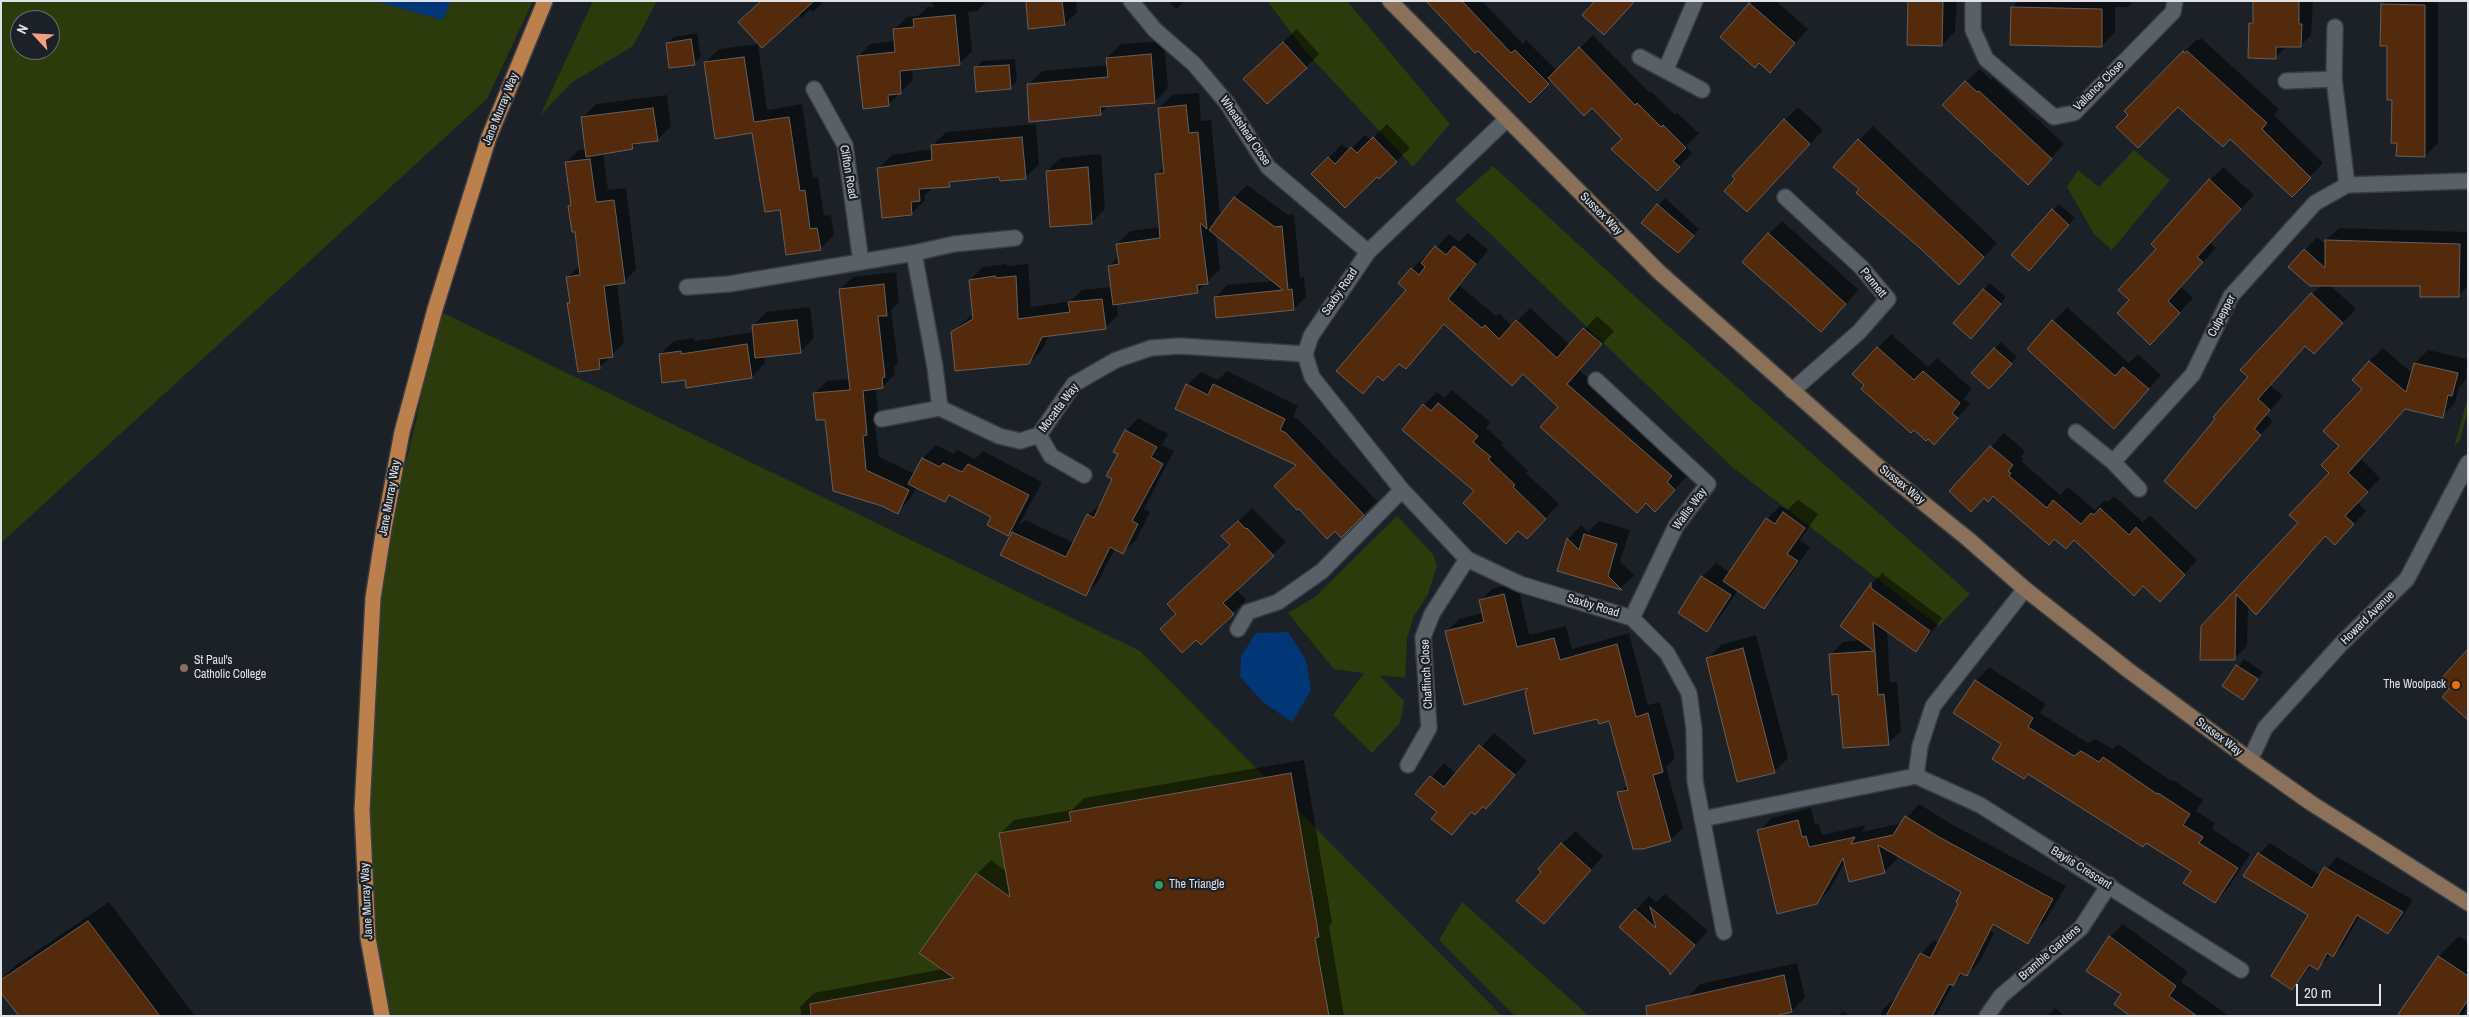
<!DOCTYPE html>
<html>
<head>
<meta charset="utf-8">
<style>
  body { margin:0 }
  #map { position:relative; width:2469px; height:1017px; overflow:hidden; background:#1c2127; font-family:"Archivo Narrow",sans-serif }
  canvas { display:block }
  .frame { position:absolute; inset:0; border:2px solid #dfe2e6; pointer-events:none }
  .north { position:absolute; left:10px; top:10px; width:50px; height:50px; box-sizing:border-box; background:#1c2127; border:1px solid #6a6e73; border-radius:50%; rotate:295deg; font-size:14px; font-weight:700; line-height:20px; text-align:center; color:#dfe2e6 }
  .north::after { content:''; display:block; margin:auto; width:18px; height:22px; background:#f2a17e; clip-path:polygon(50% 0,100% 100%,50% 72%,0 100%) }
  .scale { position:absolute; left:2296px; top:984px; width:85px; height:22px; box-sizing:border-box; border:2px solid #dfe2e6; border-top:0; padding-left:6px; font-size:15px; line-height:18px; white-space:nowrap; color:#dfe2e6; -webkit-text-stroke:4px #1c2127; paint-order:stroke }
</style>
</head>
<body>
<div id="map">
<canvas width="2469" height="1017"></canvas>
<div class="frame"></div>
<div class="north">N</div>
<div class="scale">20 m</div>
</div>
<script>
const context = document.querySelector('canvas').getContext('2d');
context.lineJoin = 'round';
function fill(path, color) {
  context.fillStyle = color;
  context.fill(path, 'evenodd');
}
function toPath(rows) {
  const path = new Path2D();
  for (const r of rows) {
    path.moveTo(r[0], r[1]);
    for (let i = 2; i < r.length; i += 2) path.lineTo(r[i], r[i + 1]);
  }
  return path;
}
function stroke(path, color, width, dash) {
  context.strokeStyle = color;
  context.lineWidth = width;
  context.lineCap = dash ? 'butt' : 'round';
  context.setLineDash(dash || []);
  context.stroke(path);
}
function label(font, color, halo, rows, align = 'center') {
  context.font = font + ' "Archivo Narrow",sans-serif';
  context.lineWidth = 4.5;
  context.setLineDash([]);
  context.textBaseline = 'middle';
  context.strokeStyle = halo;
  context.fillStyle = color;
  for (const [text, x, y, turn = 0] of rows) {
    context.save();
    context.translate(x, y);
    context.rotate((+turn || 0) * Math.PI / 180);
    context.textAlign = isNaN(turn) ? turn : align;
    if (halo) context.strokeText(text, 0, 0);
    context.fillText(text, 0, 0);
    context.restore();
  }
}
fill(toPath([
  [1,1,533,1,487,99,1,543],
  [20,20,50,20,50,50,20,50],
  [593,1,657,1,633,46,571,83,540,116],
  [1267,1,1347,1,1450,124,1413,167,1306,52],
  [2134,150,2170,180,2112,250,2094,234,2067,187,2078,170,2099,187],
  [1493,166,1640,301,1970,594,1939,626,1732,467,1455,200],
  [435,309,1140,651,1502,1016,381,1016,368,938,373,598,417,417],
  [2468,397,2468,410,2460,440,2454,447],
  [1397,516,1433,554,1437,565,1428,594,1413,618,1407,639,1405,678,1379,675,1404,701,1400,723,1372,753,1333,715,1364,673,1334,669,1288,613,1315,597],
  [1462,902,1589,1016,1515,1016,1439,940]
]), '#2b3b0b');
fill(toPath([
  [374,1,451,1,443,20],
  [1288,632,1306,660,1311,690,1292,722,1264,703,1240,677,1241,656,1256,633]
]), '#013677');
fill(toPath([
  [761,1,824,1,813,12,810,9,802,18,798,14],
  [931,1,987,1,977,11,968,12,972,51,959,64,912,68,913,80,888,105,858,57,870,44,895,41,894,30,907,17,918,16,927,7,934,7],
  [1027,1,1076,1,1077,12,1065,24],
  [1169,1,1185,1,1176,9],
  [1427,1,1482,1,1523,44,1526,40,1557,71,1593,35,1650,93,1651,91,1675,115,1677,113,1699,133,1686,146,1692,153,1670,176,1623,139,1592,107,1551,80,1530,101],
  [1753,1,1776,1,1808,29,1770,71,1759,62,1746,8],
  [1909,1,1957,1,1955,31,1942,45],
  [2018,1,2134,1,2128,7,2115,7,2115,32,2102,46,2012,8],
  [2254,1,2313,1,2311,35,2300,46,2286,47,2275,58,2250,23,2254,19],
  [2385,1,2438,1,2438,143,2425,156,2398,142,2382,5],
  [1297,29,1319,54,1306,67,1245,79],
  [697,33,701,57,694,63,667,43,674,37],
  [2201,38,2279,109,2274,115,2323,163,2292,195,2231,138,2223,146,2178,105,2129,114,2126,111,2197,39,2199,40],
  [1164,41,1168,88,1155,102,1109,105,1100,114,1028,85,1042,71,1108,65,1107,58,1121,44],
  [758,44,767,110,802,104,813,178,818,177,824,216,831,215,834,235,820,249,781,208,753,132,705,63,719,49],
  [1015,59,1017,81,1010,88,976,68,982,61],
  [1979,69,1991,80,1993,78,2064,144,2041,169,1966,82],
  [1199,93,1201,121,1211,120,1220,214,1214,220,1215,225,1235,197,1247,185,1288,215,1294,214,1300,278,1304,277,1306,297,1294,309,1215,298,1227,285,1273,281,1216,234,1220,269,1197,292,1117,304,1118,315,1105,328,1049,335,1042,350,1029,363,952,332,973,314,970,280,983,267,1007,264,1007,266,1028,264,1031,307,1071,301,1082,290,1112,287,1109,266,1119,256,1117,244,1130,231,1161,227,1156,175,1165,166,1159,108,1172,95],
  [667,95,671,126,657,140,638,142,632,148,603,153,608,190,626,188,636,269,624,282,617,283,624,343,600,367,569,304,571,302,568,277,580,265,576,230,570,206,572,204,566,162,579,150,586,149,583,117,596,104],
  [1798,107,1823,130,1761,197,1785,120],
  [1036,124,1039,164,1025,178,1000,175,955,180,949,185,933,187,924,196,925,200,911,214,879,168,892,155,933,149,932,146,946,132],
  [1387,124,1410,148,1379,177,1377,175,1313,174,1342,144,1349,151,1365,135,1371,140],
  [1873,126,1997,243,1972,270,1861,189,1835,166],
  [1101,154,1105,209,1092,222,1047,171,1060,158],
  [2223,167,2254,195,2210,243,2216,248,2181,287,2193,298,2164,329,2158,249,2210,180],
  [1665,198,1699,229,1684,245,1643,223],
  [2059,204,2075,218,2035,263,2053,210],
  [1782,221,1859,290,1835,316,1769,234],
  [2339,228,2468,232,2468,286,2458,296,2421,285,2330,285,2356,309,2328,339,2306,345,2270,385,2283,396,2266,415,2273,421,2209,494,2249,377,2241,369,2321,285,2305,250,2317,237,2326,245,2326,240],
  [1468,233,1488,250,1460,286,1496,316,1499,313,1512,326,1530,308,1570,345,1597,316,1614,331,1579,370,1684,462,1679,469,1687,476,1668,497,1560,406,1523,373,1445,324,1406,368,1400,363,1379,376,1363,392,1408,290,1412,269,1425,256,1427,258,1449,234,1459,242],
  [896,272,899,302,891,310,898,363,894,367,895,374,882,387,876,388,879,422,875,425,879,457,915,474,923,458,936,445,954,454,957,450,975,459,983,451,1042,482,1019,525,1025,520,1074,543,1088,515,1102,503,1114,479,1126,431,1138,418,1168,434,1162,445,1174,451,1144,509,1150,512,1136,540,1123,552,1115,548,1098,582,1086,594,1002,555,1015,528,1008,535,993,516,951,495,945,501,916,487,910,499,897,512,826,418,814,394,827,381,850,379,840,289,853,277],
  [1990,283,2006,297,1977,331,1954,323],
  [810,307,814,338,800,352,764,356,765,363,752,377,686,378,660,354,674,341,694,338,695,341,754,332,753,326,766,312],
  [2067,307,2129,363,2138,354,2161,375,2114,427,2028,349],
  [1891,334,1928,367,1937,358,1972,389,1964,399,1970,404,1948,429,1866,385,1854,374],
  [2001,342,2017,357,1995,381,1994,349],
  [2383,348,2412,373,2415,363,2428,350,2468,359,2465,381,2459,387,2455,403,2442,416,2406,408,2367,451,2361,459,2380,478,2357,502,2366,511,2348,531,2326,536,2256,613,2248,605,2247,646,2234,659,2202,626,2299,523,2331,473,2364,389,2369,361],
  [1227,371,1298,406,1293,417,1299,420,1377,501,1341,536,1298,465,1187,385,1201,372,1218,380],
  [1452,390,1490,422,1486,428,1503,443,1501,445,1528,471,1526,473,1559,504,1540,524,1476,491,1424,405,1437,392,1444,398],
  [2004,433,2025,451,2021,457,2023,459,2021,461,2060,495,2068,487,2095,510,2105,500,2108,502,2114,496,2143,522,2150,515,2197,560,2173,587,2143,584,2074,539,1993,495,1984,497,1951,491],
  [1798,500,1818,514,1800,540,1810,547,1777,594,1764,608,1738,590,1720,617,1707,630,1680,612,1702,577,1716,563,1730,573,1767,519,1780,506,1787,510],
  [1252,508,1286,542,1236,589,1246,600,1233,613,1177,614,1231,545,1223,536],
  [1599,521,1630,530,1620,562,1634,575,1621,588,1559,570,1568,539,1581,525,1588,532],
  [1884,572,1884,575,1942,618,1928,637,1916,650,1887,630,1890,682,1897,682,1901,731,1888,743,1840,693,1830,655,1843,642,1862,640,1842,626,1872,583],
  [1517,582,1529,635,1566,626,1572,649,1629,633,1648,705,1660,702,1675,758,1666,767,1683,828,1670,840,1619,793,1628,784,1610,720,1598,717,1531,686,1446,632,1459,619,1483,613,1480,601,1492,589],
  [1756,635,1788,758,1775,771,1708,658,1721,645],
  [2244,659,2263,672,2243,699,2224,685],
  [1989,667,2046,704,2040,713,2088,743,2095,739,2113,749,2118,744,2171,781,2173,780,2203,800,2196,811,2215,823,2212,829,2250,854,2228,888,2215,902,2193,870,2003,744,1976,681],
  [1494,733,1527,761,1486,807,1484,805,1475,814,1472,811,1452,834,1439,812,1417,794,1444,763,1457,774],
  [1304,760,1332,923,1329,926,1344,1016,802,1016,800,1007,814,993,944,969,921,953,977,874,991,860,1007,872,1000,834,1014,820,1072,810,1084,798],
  [1919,804,1953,825,2066,886,2045,921,2032,934,1977,898,1896,854,1897,859,1884,872,1845,862,1830,889,1817,903,1759,831,1772,818,1811,808,1815,825,1819,824,1822,835,1866,825,1862,832,1902,823],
  [1575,831,1603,856,1557,909,1562,844],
  [2270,843,2321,876,2337,857,2413,900,2399,922,2388,933,2360,915,2344,944,2333,955,2331,954,2318,968,2312,965,2292,989,2310,915,2259,854],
  [1665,894,1708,931,1671,972,1621,927,1649,896,1656,902],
  [109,902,195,1016,20,1016,1,980,16,965],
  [1963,910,1994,933,1980,961,1967,975,1964,973,1954,983,1936,1016,1880,1016,1884,1008,1899,995,1921,954,1934,940,1939,943],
  [2123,924,2188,972,2181,982,2229,1016,2132,1016,2122,994,2110,937],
  [2459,936,2468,942,2468,1007,2462,1016,2399,1016,2439,956],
  [1797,963,1805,997,1792,1011,1770,1016,1687,998,1700,984],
  [2055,1008,2065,1016,2048,1016],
  [1843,1011,1849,1016,1838,1016]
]), '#0007');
const building = toPath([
  [761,1,814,1,762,48,738,22,761,1],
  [1026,1,1062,1,1065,25,1028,29,1026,1],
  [1426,1,1462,1,1511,53,1515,50,1549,84,1530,103,1478,51,1475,53,1426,1],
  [1595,1,1635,1,1604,35,1582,15,1595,1],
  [1908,1,1943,1,1942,46,1907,45,1908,1],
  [2253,1,2299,1,2299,24,2302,24,2301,47,2276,47,2276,59,2248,58,2249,23,2253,23,2253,1],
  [1749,3,1795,43,1770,73,1759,63,1755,68,1720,37,1749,3],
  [2381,4,2425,5,2425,157,2396,156,2397,143,2391,143,2392,100,2387,100,2387,46,2380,46,2381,4],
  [2011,7,2102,9,2102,47,2010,45,2011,7],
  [955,15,960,65,900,71,901,94,888,95,889,106,863,109,857,56,895,52,893,29,914,27,913,19,955,15],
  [691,39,695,65,669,68,666,43,691,39],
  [1283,42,1307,68,1267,104,1243,79,1283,42],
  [1579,47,1635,105,1637,103,1661,127,1663,125,1686,148,1673,161,1680,167,1657,191,1611,149,1622,139,1592,108,1584,116,1548,78,1579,47],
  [2183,51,2184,53,2187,51,2267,123,2262,129,2311,178,2292,197,2230,139,2223,147,2178,107,2138,148,2116,127,2128,115,2124,111,2183,51],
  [1151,54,1155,103,1100,107,1101,115,1029,122,1027,84,1108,77,1106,58,1151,54],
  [744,57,754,122,789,117,800,191,805,190,810,229,817,228,821,250,786,255,780,210,765,212,752,133,715,139,704,62,744,57],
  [1009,65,1011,89,976,92,974,67,1009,65],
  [1965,81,1977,92,1979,91,2052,159,2028,185,1942,105,1965,81],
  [1186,105,1189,133,1198,132,1207,229,1200,223,1208,284,1197,285,1198,293,1113,305,1108,266,1119,264,1116,244,1160,238,1155,174,1164,173,1158,108,1186,105],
  [653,108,658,141,632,144,633,149,586,157,581,117,653,108],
  [1784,119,1810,144,1747,212,1724,191,1735,179,1732,176,1784,119],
  [1022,137,1026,179,1000,181,999,177,949,182,950,187,919,189,920,201,911,202,912,215,882,218,877,168,932,160,931,145,1022,137],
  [1373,137,1397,162,1379,179,1377,177,1345,208,1311,174,1328,157,1335,164,1351,147,1357,153,1373,137],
  [1858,139,1984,257,1959,285,1921,249,1856,193,1859,189,1833,167,1858,139],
  [590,159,596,202,614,200,625,283,604,286,613,357,599,359,600,369,578,372,567,303,570,303,566,277,580,275,575,232,572,232,568,206,571,205,565,162,590,159],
  [1088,167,1092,224,1050,227,1046,171,1088,167],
  [2209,179,2241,209,2197,257,2203,262,2168,301,2180,313,2150,345,2117,313,2129,300,2118,290,2156,249,2151,244,2209,179],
  [1234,197,1275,227,1282,226,1288,290,1292,289,1294,310,1216,318,1214,297,1283,290,1209,230,1234,197],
  [1657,204,1694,236,1678,253,1641,223,1657,204],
  [2052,209,2069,225,2029,271,2011,255,2052,209],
  [1768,233,1846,304,1821,332,1742,262,1768,233],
  [2325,240,2460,244,2459,297,2420,297,2420,286,2310,286,2288,267,2304,249,2325,268,2325,240],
  [1435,246,1446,255,1454,246,1476,264,1448,299,1482,328,1485,325,1499,339,1516,320,1557,358,1583,328,1602,344,1567,384,1672,476,1667,482,1675,490,1655,512,1646,503,1637,513,1540,427,1558,407,1523,374,1512,386,1444,324,1406,369,1399,364,1383,381,1378,376,1363,394,1336,371,1406,290,1398,283,1411,268,1419,275,1425,267,1421,263,1435,246],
  [995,276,995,278,1016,276,1018,319,1070,312,1068,302,1102,299,1106,329,1042,337,1029,364,955,371,951,332,973,319,969,280,995,276],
  [884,284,887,316,878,316,885,377,882,378,883,388,863,391,867,435,863,436,866,470,909,490,898,514,882,506,833,491,825,420,816,420,813,393,850,390,839,289,884,284],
  [1983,289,2001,304,1971,339,1953,323,1983,289],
  [2311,293,2343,323,2314,354,2305,346,2258,399,2270,410,2254,429,2261,435,2196,509,2164,481,2215,419,2213,417,2248,377,2240,370,2311,293],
  [797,320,801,353,755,358,752,325,797,320],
  [2052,320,2115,376,2123,367,2149,389,2114,429,2027,349,2052,320],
  [747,344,752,378,686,388,685,380,662,383,659,354,681,351,681,354,747,344],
  [1877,347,1914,380,1923,371,1960,403,1952,413,1958,418,1934,445,1928,439,1926,441,1914,430,1911,433,1861,389,1864,385,1852,374,1877,347],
  [1994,348,2012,364,1989,389,1971,373,1994,348],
  [2369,361,2406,392,2414,363,2458,373,2452,396,2448,395,2443,418,2405,409,2348,473,2368,492,2345,516,2354,524,2335,545,2325,536,2256,615,2236,594,2235,660,2200,660,2201,626,2298,523,2289,515,2329,473,2321,465,2339,446,2323,431,2362,389,2352,380,2369,361],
  [1186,384,1208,395,1213,384,1285,419,1280,430,1286,433,1364,515,1341,538,1335,531,1327,539,1299,509,1297,510,1274,486,1296,465,1175,409,1186,384],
  [1438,403,1478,436,1473,442,1491,457,1488,459,1515,485,1513,487,1546,519,1527,539,1518,531,1506,544,1463,503,1474,491,1402,430,1423,404,1431,411,1438,403],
  [1125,430,1157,447,1151,457,1163,464,1132,521,1138,524,1123,554,1110,547,1086,596,1000,555,1012,532,1066,557,1087,514,1094,518,1112,479,1106,476,1118,454,1113,452,1125,430],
  [1990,446,2013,465,2008,471,2011,473,2009,476,2047,508,2053,500,2081,524,2091,513,2094,515,2100,508,2129,535,2136,527,2185,575,2160,602,2143,586,2134,596,2074,540,2066,549,2054,539,2049,545,1993,496,1988,502,1984,498,1971,512,1949,491,1990,446],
  [922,458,940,467,943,463,962,472,968,464,1029,495,1008,536,987,525,991,517,968,505,949,495,945,502,908,484,922,458],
  [1783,512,1805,528,1787,554,1798,561,1764,609,1723,581,1766,518,1775,524,1783,512],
  [1238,521,1246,529,1247,528,1274,556,1223,603,1234,614,1201,645,1196,640,1182,653,1160,629,1176,614,1167,604,1230,545,1221,536,1238,521],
  [1584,534,1617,544,1608,576,1622,590,1557,571,1567,538,1579,550,1584,534],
  [1701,576,1731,595,1707,632,1678,613,1701,576],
  [1871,583,1871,588,1930,631,1916,652,1873,622,1878,695,1884,694,1889,745,1843,748,1838,694,1832,695,1829,654,1874,651,1840,626,1871,583],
  [1504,594,1517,647,1554,638,1560,660,1617,644,1636,717,1648,713,1663,772,1653,775,1671,841,1643,849,1633,849,1617,792,1628,790,1609,721,1599,724,1597,719,1534,734,1525,692,1528,688,1464,705,1445,631,1484,622,1479,600,1504,594],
  [1743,648,1775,773,1737,782,1706,658,1743,648],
  [2468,649,2468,720,2442,697,2449,689,2439,681,2468,649],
  [2236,665,2258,679,2243,700,2222,686,2236,665],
  [1975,680,2033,718,2028,727,2074,756,2081,751,2099,762,2103,757,2157,794,2158,793,2190,814,2183,825,2203,837,2199,843,2238,868,2215,903,2183,883,2191,871,2146,843,2143,847,2028,774,2024,779,1992,759,2001,744,1953,713,1975,680],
  [1479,745,1515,775,1486,809,1483,806,1475,815,1471,812,1452,835,1431,819,1437,812,1415,794,1430,776,1444,787,1479,745],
  [1291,773,1319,937,1315,938,1329,1016,811,1016,810,1004,954,978,919,953,976,873,1010,897,999,833,1071,821,1069,812,1291,773],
  [1905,816,1939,837,2053,899,2028,944,1993,924,1967,976,1960,973,1953,986,1949,984,1932,1016,1886,1016,1920,953,1930,958,1958,904,1956,902,1961,892,1878,845,1885,873,1849,882,1843,858,1817,904,1777,914,1757,830,1798,820,1802,837,1806,836,1809,847,1855,837,1851,844,1893,835,1905,816],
  [1561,843,1591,870,1544,924,1516,901,1541,872,1538,869,1561,843],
  [2258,853,2312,888,2324,867,2403,912,2388,934,2357,915,2333,957,2327,953,2318,970,2309,965,2292,990,2271,976,2308,915,2243,876,2258,853],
  [1650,907,1695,945,1670,975,1669,971,1619,927,1635,909,1656,928,1650,907],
  [88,921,160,1016,19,1016,1,993,1,980,88,921],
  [2109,936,2176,986,2169,996,2197,1016,2130,1016,2114,1004,2121,994,2086,971,2109,936],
  [2438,956,2468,976,2468,1000,2457,1016,2397,1016,2438,956],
  [1784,975,1792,1012,1775,1016,1647,1016,1646,1006,1784,975]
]);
fill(building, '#542a0d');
stroke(building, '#675f5a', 1);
const street = toPath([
  [1131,1,1155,30,1194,64,1227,103,1268,167,1368,252],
  [1973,1,1973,30,1986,59,2054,117,2074,113,2173,12,2175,1],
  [2335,27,2334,79,2347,185],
  [1640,57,1702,90],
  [1666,69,1695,1],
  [2286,81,2334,79],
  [814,89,845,145,861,262],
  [1507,119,1368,252,1311,336,1305,354,1312,377,1402,490,1467,559,1520,584,1632,618,1667,653,1689,693,1694,729,1695,781,1724,932],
  [1785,197,1861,267,1888,299,1859,332,1792,391],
  [914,253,935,367,940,408,999,436,1020,441,1039,435,1074,384,1116,360,1151,348,1180,346,1305,354],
  [687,287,729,284,914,253,954,244,1015,238],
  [1596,380,1708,484,1676,526,1632,618],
  [882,419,940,408],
  [2076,432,2113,462,2139,489],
  [1039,435,1051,456,1084,475],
  [2113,462,2193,374,2231,296,2315,203,2347,185,2468,181],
  [1238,629,1248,612,1278,602,1322,571,1402,490],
  [2250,760,2265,728,2341,644,2407,579,2468,463],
  [1408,765,1429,728,1423,637,1432,614,1467,559],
  [1916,776,1920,746,1933,706,2025,589],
  [1702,819,1916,776,1980,805,2241,970],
  [1987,1016,2001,996,2081,928,2109,885]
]);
const secondary = toPath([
  [1390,1,1659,272,1880,468,1968,539,2025,589,2128,670,2250,760,2311,803,2468,903]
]);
const primary = toPath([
  [382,1016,368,938,362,810,373,598,384,528,402,432,435,309,489,137,545,1]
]);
stroke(street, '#3a3e43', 18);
stroke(secondary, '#3a3e43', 18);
stroke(primary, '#3a3e43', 18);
stroke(street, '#5a6067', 15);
stroke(secondary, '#8b705a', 15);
stroke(primary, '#bb804c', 15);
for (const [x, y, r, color] of [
  [184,668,5,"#8d6e63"],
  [2456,685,5,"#e8710a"],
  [1159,885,5,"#2e9e5b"]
]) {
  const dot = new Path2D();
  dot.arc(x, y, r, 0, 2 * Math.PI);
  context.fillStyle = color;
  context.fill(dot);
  stroke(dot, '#1c2127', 2);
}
label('12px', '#dfe2e6', '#1c2127', [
  ["Vallance Close",2099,86,-45],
  ["Jane Murray Way",501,109,-68],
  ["Wheatsheaf Close",1245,131,56],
  ["Clifton Road",848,172,80],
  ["Sussex Way",1601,214,45],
  ["Pannett",1873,283,51],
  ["Saxby Road",1340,292,-56],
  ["Culpepper",2222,316,-62],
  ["Mocatta Way",1059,408,-53],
  ["Sussex Way",1902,485,39],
  ["Jane Murray Way",390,498,-80],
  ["Wallis Way",1690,509,-54],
  ["Saxby Road",1593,606,17],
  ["Howard Avenue",2368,618,-45],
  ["Chaffinch Close",1427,674,-93],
  ["Sussex Way",2219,737,37],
  ["Baylis Crescent",2081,868,32],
  ["Jane Murray Way",367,901,-93],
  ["Bramble Gardens",2050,953,-41]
]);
label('12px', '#dfe2e6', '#1c2127', [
  ["St Paul's",194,661],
  ["Catholic College",194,675],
  ["The Woolpack",2446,685,"right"],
  ["The Triangle",1169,885]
], 'left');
</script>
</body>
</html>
